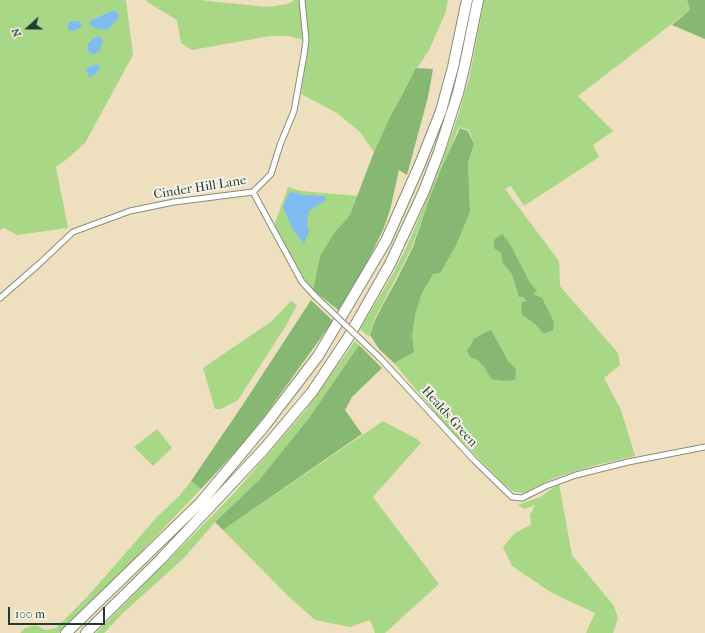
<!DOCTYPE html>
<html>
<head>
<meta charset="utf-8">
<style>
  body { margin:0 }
  #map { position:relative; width:705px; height:633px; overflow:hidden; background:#eedfbe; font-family:"IM FELL French Canon",serif }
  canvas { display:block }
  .north { position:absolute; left:8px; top:8px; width:40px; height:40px; -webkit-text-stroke:3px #f7f3e8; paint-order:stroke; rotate:249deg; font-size:11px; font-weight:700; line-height:16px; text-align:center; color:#1f3d34 }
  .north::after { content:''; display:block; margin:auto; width:14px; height:18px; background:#1f3d34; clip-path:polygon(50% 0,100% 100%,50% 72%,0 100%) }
  .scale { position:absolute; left:8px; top:607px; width:97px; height:18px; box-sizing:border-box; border:2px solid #1f3d34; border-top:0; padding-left:5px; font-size:12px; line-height:14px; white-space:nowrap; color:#1f3d34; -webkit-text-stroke:3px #f7f3e8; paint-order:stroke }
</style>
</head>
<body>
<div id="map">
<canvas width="705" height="633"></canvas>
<div class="north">N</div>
<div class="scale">100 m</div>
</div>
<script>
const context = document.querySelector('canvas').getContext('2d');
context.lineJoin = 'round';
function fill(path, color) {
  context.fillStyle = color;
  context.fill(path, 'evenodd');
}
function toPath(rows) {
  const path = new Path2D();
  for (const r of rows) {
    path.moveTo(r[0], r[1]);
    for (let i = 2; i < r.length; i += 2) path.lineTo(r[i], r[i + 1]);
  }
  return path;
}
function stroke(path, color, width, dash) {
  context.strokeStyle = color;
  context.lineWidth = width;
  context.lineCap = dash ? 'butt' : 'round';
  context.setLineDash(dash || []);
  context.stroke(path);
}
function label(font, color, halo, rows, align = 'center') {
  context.font = font + ' "IM FELL French Canon",serif';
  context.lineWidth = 4;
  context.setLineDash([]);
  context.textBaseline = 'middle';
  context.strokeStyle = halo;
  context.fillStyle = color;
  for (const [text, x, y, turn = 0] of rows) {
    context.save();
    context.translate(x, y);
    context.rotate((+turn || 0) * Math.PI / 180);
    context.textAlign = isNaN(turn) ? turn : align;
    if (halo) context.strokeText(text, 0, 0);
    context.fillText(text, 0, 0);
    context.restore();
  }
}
fill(toPath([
  [0,0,126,0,133,55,85,143,67,159,56,167,68,228,17,235,4,228,0,230],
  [146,0,200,0,267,7,288,4,294,0,299,0,303,40,289,36,270,36,192,50,181,43,177,20,147,2],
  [304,0,448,0,445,14,429,50,407,84,390,117,374,152,360,132,337,113,301,94,308,41],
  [484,0,687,0,690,10,578,96,613,131,593,145,599,157,524,206,511,186,505,189,559,261,560,286,618,353,620,365,604,378,621,410,635,456,596,465,554,478,523,493,514,492,504,484,442,421,394,363,424,279,470,212,468,163,474,144,469,130,459,127,431,195,412,247,375,318,369,337,360,329,394,272,407,246,438,173,459,113,470,75],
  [288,187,301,191,358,196,350,215,334,233,320,256,313,290,302,276,274,226],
  [291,301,297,305,287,324,238,400,221,409,215,409,203,368,272,321],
  [355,341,359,345,309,418,259,480,215,522,184,558,124,612,104,633,96,633,213,515,236,491,305,411],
  [383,421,417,439,421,443,373,497,439,584,385,633,375,633,370,620,350,627,315,620,289,597,223,530],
  [157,429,172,448,153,466,134,447],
  [191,481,201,489,121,573,59,633,20,633,25,628,36,625,45,630,56,628,88,596,157,517,180,495],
  [559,484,572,555,614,606,618,618,613,633,586,633,595,613,552,593,512,566,503,547,515,533,531,525,530,515,535,505,524,509,518,505,540,497]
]), '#a8d886');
fill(toPath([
  [687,0,705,0,705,39,672,25,690,10],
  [416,68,433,69,428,97,407,175,399,170,390,210,383,230,342,313,313,290,320,256,334,233,350,215,374,152,390,117],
  [460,128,468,131,474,144,468,163,470,212,456,245,440,273,433,274,421,295,415,315,412,336,414,352,394,363,379,349,370,335,375,320,386,299,396,281,413,247,430,197,442,167],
  [502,234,510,244,530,283,537,291,533,294,542,298,554,322,553,330,544,334,535,324,521,314,522,302,527,301,523,297,519,297,512,274,503,263,501,253,494,248,494,240],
  [311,300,333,321,250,436,201,489,191,481,242,406],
  [491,330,508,361,516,369,515,380,503,381,491,379,485,368,478,360,470,357,467,351,474,339,484,333],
  [359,345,382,368,352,397,345,410,362,434,223,530,215,522,259,480,309,418]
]), '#86b873');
fill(toPath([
  [115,10,119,15,117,20,107,30,97,29,89,24,91,20],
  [70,21,79,21,82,26,77,30,70,31,67,28],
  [99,36,103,41,100,50,93,55,88,51,88,43,94,38],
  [98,64,100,68,94,75,89,77,86,68],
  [292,192,303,195,325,196,326,200,309,211,307,223,309,231,304,244,292,228,283,207,289,193]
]), '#7fbcf2');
const minor = toPath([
  [253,192,302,282,315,296],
  [0,298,39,264,73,232,130,211,174,202,253,192,271,174,280,145,294,111,304,55,306,40,302,0],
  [380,358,474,460,512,497,522,498,546,486,576,475,628,462,705,447]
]);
const motorway = toPath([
  [66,633,201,502,266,424,318,356,386,241,420,164,441,111,453,67,467,0],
  [86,633,161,559,264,449,312,392,348,338,390,264,424,191,439,152,458,93,465,64,478,0]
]);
stroke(minor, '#868e79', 7);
stroke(motorway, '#868e79', 12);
stroke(minor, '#fff', 5);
stroke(motorway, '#fff', 10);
const minorBridge = toPath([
  [315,296,380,358]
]);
stroke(minorBridge, '#868e79', 7, []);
stroke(minorBridge, '#fff', 5);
label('13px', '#1f3d34', '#f7f3e8', [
  ["Cinder Hill Lane",200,188,-9],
  ["Healds Green",449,417,48]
]);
</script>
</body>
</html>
